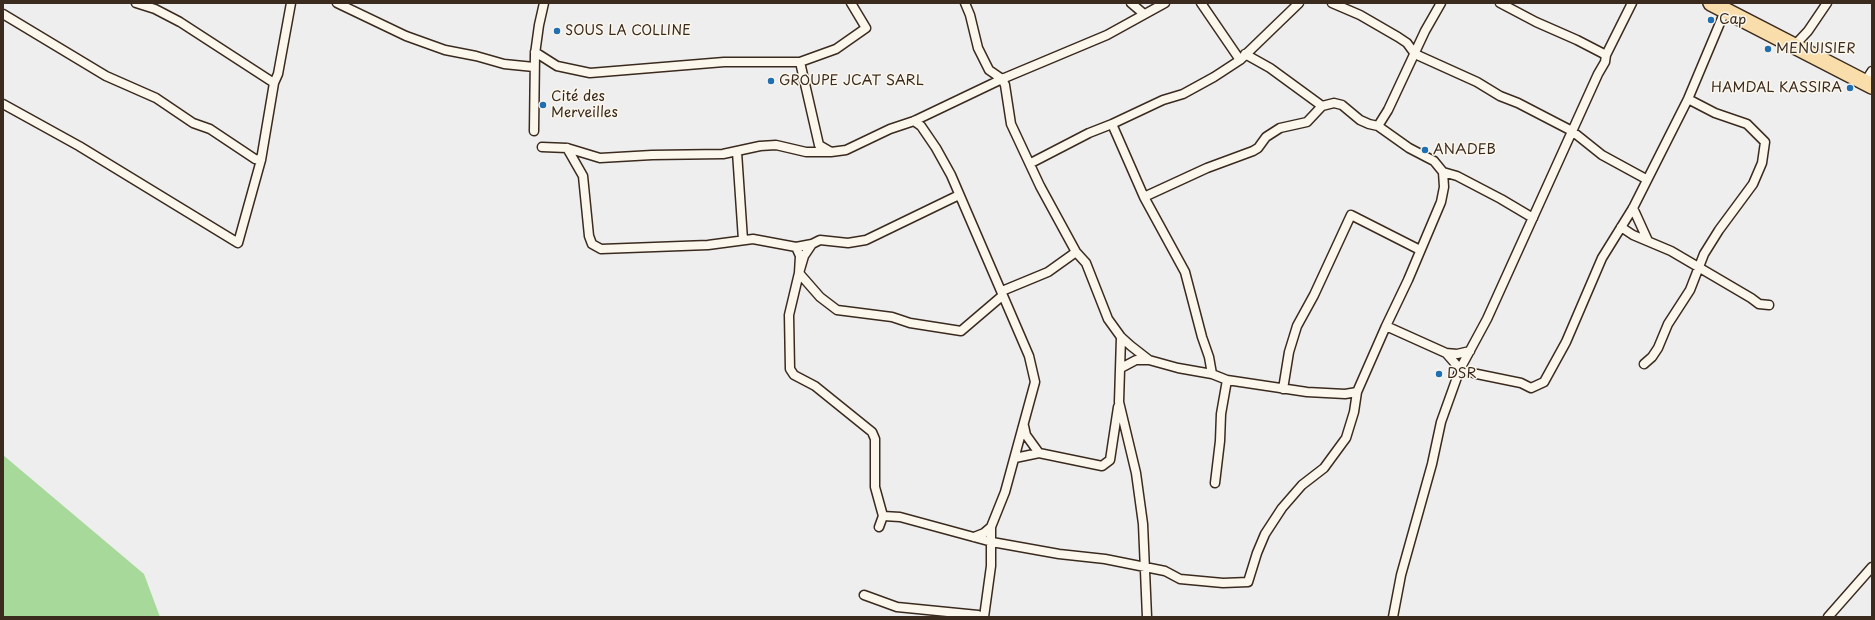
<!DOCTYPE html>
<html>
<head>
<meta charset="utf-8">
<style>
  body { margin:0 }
  #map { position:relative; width:1875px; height:620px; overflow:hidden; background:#eeeeef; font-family:"Playpen Sans",sans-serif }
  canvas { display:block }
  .frame { position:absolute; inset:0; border:4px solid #3b2a1e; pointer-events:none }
</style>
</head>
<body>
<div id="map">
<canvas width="1875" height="620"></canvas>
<div class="frame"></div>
</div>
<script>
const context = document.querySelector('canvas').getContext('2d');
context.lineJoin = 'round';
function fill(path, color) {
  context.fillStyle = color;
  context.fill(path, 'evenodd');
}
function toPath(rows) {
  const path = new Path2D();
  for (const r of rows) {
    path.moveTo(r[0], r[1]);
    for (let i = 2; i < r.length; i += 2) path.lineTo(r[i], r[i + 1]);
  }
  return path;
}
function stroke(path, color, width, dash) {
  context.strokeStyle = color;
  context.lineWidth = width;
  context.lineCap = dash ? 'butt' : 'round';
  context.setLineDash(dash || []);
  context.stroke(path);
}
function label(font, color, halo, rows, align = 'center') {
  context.font = font + ' "Playpen Sans",sans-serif';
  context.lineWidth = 3;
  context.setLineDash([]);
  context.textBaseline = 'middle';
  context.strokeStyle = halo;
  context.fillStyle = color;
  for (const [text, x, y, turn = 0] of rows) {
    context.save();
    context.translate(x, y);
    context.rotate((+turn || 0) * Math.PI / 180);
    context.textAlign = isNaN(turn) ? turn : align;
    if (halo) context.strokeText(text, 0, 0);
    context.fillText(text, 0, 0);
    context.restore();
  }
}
fill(toPath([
  [3,455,144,574,160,617,3,617]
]), '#a7d99a');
const street = toPath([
  [136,3,155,9,180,22,274,83],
  [337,3,406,36,445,50,476,56,504,64,534,67],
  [965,3,970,15,978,48,989,70,1002,79,1005,85,1011,124,1040,186,1076,252],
  [1131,3,1144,14],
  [1201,3,1240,60],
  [1332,3,1360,15,1398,37,1407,43,1415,54,1477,82,1500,96,1518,103,1572,131,1602,155,1646,179],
  [1441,3,1425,31,1388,110,1378,126,1409,148,1434,161,1443,172,1444,187,1441,202,1408,280,1386,326,1446,353,1457,354,1470,351],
  [1500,3,1536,22,1577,40,1606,55],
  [3,14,106,76,156,98,193,123,210,129,255,159,261,160,274,83,278,74,291,3],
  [1794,46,1808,31,1827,3],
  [535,52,557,66,590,73,724,62,800,62,836,49,866,28,851,3],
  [1245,54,1270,68,1322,106],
  [800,62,819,145,831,152,846,150,890,129,914,121,1002,79,1107,35,1165,3],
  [1865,82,1872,71],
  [3,104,79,146,238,243,261,160],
  [914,121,921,126,936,148,951,175,1029,356,1035,382,1005,492,991,527,984,533,974,537],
  [534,131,535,54,539,25,544,3],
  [542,147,567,148,600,158,652,155,723,154,760,146,776,145,806,152,831,152],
  [567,148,583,176,589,236,592,244,601,249,708,245,753,239,796,247,800,256,799,273,789,315,790,369,794,375,815,386,872,432,875,439,875,487,883,516],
  [737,152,743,240],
  [1031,163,1089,133,1112,124],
  [1443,172,1457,176,1501,199,1533,218],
  [1144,197,1207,168,1253,151,1258,148,1266,137,1280,128,1307,122,1322,106,1334,103,1342,105,1360,120,1369,124,1378,126],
  [1633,208,1648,241],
  [1621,227,1633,235,1671,251,1751,298,1759,304,1769,305],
  [812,244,804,256,799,273,820,297,837,310,892,317,910,323,961,331,1002,296],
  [796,247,812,244,820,240,848,243,866,240,959,195],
  [1002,291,1048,272,1076,252,1086,263,1108,319,1121,337,1131,346,1149,360,1178,368,1212,374,1227,380],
  [1121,337,1119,402,1136,473,1143,524,1147,617],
  [1446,353,1460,369,1477,374,1521,383,1531,388,1544,382,1566,342,1602,258,1633,208,1688,99,1725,11],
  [1644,364,1652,357,1658,348,1668,324,1690,290,1704,254,1719,230,1753,184,1762,163,1765,142,1747,124,1715,113,1688,99],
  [1121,368,1136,360,1149,360],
  [1212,374,1209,357,1202,337,1185,272,1144,197,1112,124,1163,100,1183,94,1214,77,1240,60,1299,3],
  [1283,389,1289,352,1297,326,1314,295,1351,215,1420,250],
  [1024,426,1026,435,1039,453],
  [1015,458,1039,453,1102,466,1110,460,1118,407],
  [1215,483,1220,441,1221,414,1227,380,1307,392,1345,394,1357,392,1386,326],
  [879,527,883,516,900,517,992,542,1059,554,1105,559,1165,571,1180,579,1223,583,1248,582,1257,553,1265,534,1282,508,1302,485,1324,468,1346,438,1354,412,1357,392],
  [864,595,897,607,978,615,981,617],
  [984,617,991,566,991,527],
  [1393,617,1401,575,1432,464,1441,422,1460,369,1487,319,1598,74,1605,62,1606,55,1632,3],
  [1828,617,1872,567]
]);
const highway = toPath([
  [1711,3,1872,86]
]);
stroke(street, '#3b2a1e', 11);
stroke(highway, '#3b2a1e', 18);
stroke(street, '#fbf7ec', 8);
stroke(highway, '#f9deab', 15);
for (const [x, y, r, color] of [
  [1711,20,4,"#1f6fb2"],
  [557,31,4,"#1f6fb2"],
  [1768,49,4,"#1f6fb2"],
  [771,81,4,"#1f6fb2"],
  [1850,88,4,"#1f6fb2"],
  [543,105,4,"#1f6fb2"],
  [1425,150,4,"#1f6fb2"],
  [1439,374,4,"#1f6fb2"]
]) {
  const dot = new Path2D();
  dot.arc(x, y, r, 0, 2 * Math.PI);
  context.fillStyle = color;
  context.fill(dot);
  stroke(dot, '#fbf7ec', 1.5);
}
label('14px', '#3b2a1e', '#fbf7ec', [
  ["Cap",1719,20],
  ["SOUS LA COLLINE",565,31],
  ["MENUISIER",1776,49],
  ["GROUPE JCAT SARL",779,81],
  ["HAMDAL KASSIRA",1842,88,"right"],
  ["Cité des",551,97],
  ["Merveilles",551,113],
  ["ANADEB",1433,150],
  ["DSR",1447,374]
], 'left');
</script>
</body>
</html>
